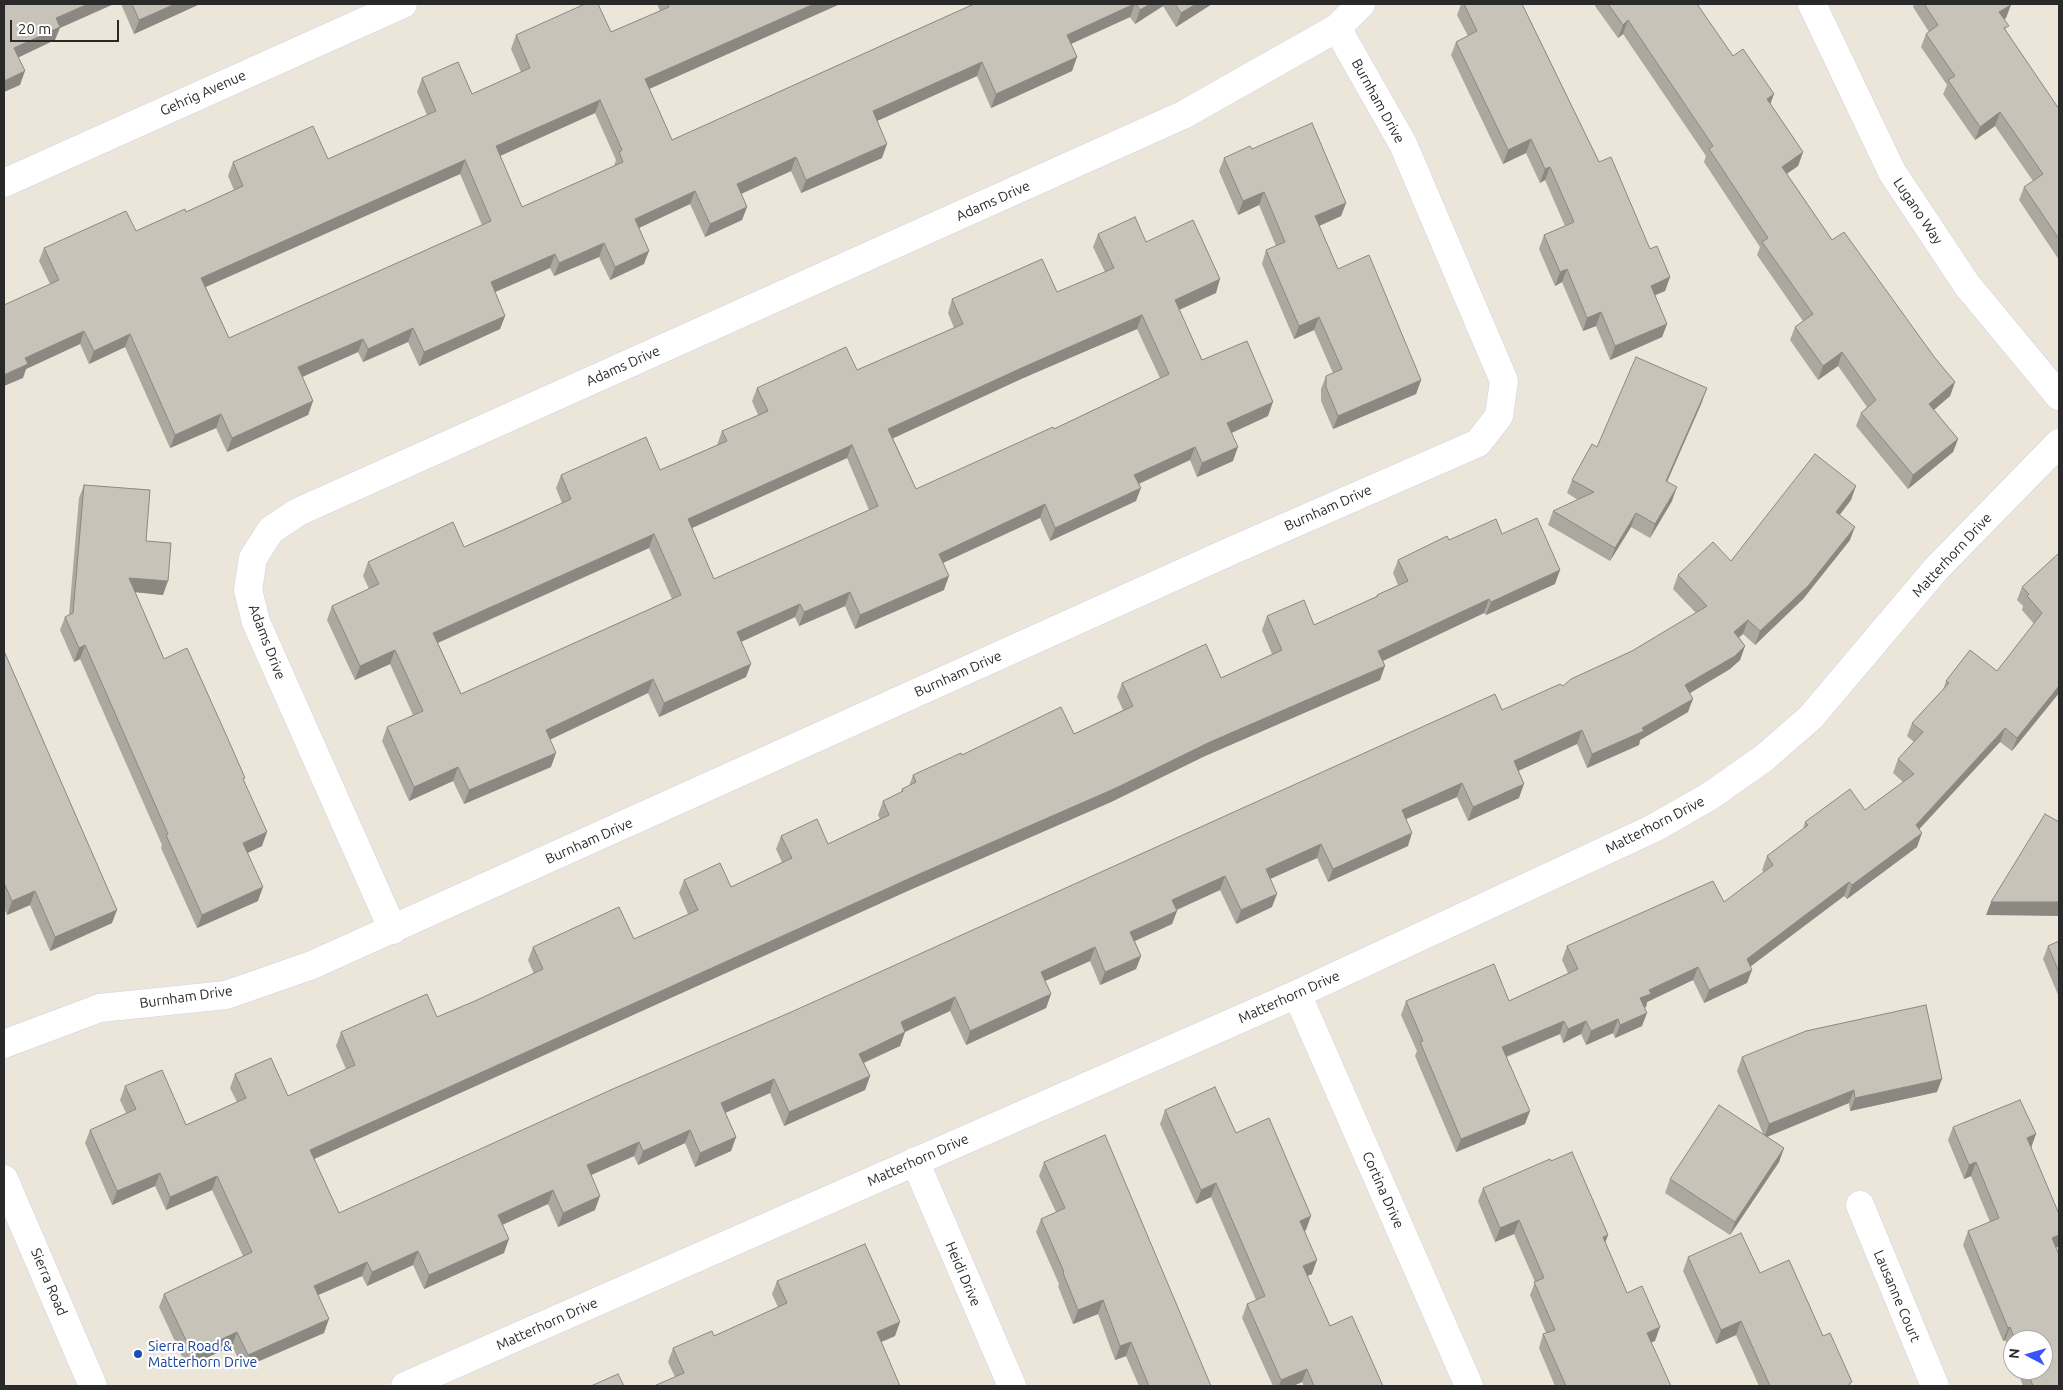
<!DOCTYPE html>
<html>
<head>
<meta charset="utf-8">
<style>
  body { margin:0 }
  #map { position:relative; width:2063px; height:1390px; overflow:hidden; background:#ebe5da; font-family:Ubuntu,sans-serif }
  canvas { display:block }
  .frame { position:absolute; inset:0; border:5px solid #292929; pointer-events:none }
  .north { position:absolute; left:2003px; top:1330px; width:50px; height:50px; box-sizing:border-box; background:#fff; border:1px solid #a9a9a9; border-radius:50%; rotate:276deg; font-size:14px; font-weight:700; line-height:20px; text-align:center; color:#292929 }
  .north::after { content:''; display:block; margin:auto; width:18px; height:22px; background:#3954fa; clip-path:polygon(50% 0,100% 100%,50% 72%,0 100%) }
  .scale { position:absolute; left:10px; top:20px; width:109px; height:22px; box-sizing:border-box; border:2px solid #292929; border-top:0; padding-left:6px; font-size:15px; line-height:18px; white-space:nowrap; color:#292929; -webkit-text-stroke:4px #fff; paint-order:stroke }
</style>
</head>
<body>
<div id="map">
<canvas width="2063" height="1390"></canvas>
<div class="frame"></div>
<div class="north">N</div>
<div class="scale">20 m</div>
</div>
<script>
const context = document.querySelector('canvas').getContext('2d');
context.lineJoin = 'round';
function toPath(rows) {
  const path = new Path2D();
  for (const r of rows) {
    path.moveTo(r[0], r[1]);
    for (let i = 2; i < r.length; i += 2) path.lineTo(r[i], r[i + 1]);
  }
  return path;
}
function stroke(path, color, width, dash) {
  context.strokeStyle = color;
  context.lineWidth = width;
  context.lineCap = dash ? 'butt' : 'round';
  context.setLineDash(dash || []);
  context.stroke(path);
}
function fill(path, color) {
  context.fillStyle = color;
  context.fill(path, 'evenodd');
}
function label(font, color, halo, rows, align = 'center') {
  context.font = font + ' Ubuntu,sans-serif';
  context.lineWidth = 4.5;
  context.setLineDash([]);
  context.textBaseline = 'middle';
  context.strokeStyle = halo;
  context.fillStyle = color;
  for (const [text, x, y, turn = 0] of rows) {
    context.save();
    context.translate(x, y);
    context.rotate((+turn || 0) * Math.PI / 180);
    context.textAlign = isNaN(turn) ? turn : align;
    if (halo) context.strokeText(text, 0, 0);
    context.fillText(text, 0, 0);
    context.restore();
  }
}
const minor = toPath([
  [1812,4,1892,172,1967,285,2059,396],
  [4,183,403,4],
  [393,930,256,622,248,590,253,558,271,530,298,512,1183,115,1337,28,1361,4],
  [1297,994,1469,1386],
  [4,1044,100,1008,226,995,312,965,1231,551,1478,443,1499,416,1504,381,1403,144,1337,28],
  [915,1161,1012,1386],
  [1860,1205,1935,1386],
  [405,1386,1297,994,1654,828,1710,796,1764,758,1811,717,1936,569,2059,443]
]);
const tertiary = toPath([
  [4,1179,93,1386]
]);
stroke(minor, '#d0d2e2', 29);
stroke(tertiary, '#d0d2e2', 29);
stroke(minor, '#fff', 28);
stroke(tertiary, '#fff', 28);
fill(toPath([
  [121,4,200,4,134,34],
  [657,4,840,4,649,89,672,140,974,4,1212,4,1176,27,1163,6,1135,24,1130,17,1071,44,1077,57,1072,71,991,108,977,76,877,121,882,158,801,193,791,171,741,194,747,207,742,220,705,237,690,204,639,228,644,264,610,280,599,257,554,276,550,268,495,292,505,316,500,329,419,366,408,342,363,362,358,352,302,377,313,401,308,415,227,452,216,428,170,448,125,347,89,364,80,344,26,369,23,378,50,284,39,261,44,248,136,231,186,212,234,190,228,176,233,162,328,159,427,115,417,92,422,78,472,94,521,72,511,49,516,35,611,32,660,11],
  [595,113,616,160,614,166,522,207,500,156],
  [460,174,482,225,229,338,206,287],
  [1461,4,1522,4,1599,162,1650,249,1670,277,1665,291,1655,295,1667,324,1662,337,1610,360,1596,326,1583,331,1562,282,1555,286,1539,249,1544,235,1565,226,1545,180,1540,183,1526,153,1503,164,1451,55,1456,42,1468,36,1457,15],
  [1596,4,1697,4,1733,56,1770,103,1803,152,1798,166,1787,174,1832,240,1935,358,1955,382,1950,396,1934,410,1958,439,1953,452,1908,489,1856,426,1861,413,1867,407,1838,366,1818,380,1790,340,1795,327,1803,321,1757,255,1760,247,1704,162,1706,156,1623,34,1618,38,1595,6],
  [1914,4,2010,4,2006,18,2004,19,2006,31,2059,109,2059,260,2019,200,2024,187,2033,181,1995,126,1975,140,1943,94,1947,85,1921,47,1926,34,1929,32,1913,7],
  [1252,149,1346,203,1341,216,1319,226,1338,269,1421,380,1416,394,1333,429,1321,401,1321,389,1326,376,1333,373,1314,330,1294,339,1262,264,1266,250,1276,246,1259,205,1238,215,1219,171,1224,158],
  [1098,234,1146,242,1216,293,1179,310,1202,360,1268,416,1232,433,1233,461,1197,477,1190,460,1139,484,1136,501,1050,541,1040,518,943,563,944,590,855,629,845,606,799,626,795,617,741,642,746,677,659,717,648,693,550,739,551,767,464,804,453,781,409,801,382,741,387,727,413,715,390,664,355,680,327,620,332,606,369,589,363,576,368,562,464,547,562,503,556,488,561,475,660,470,717,445,722,431,758,415,752,401,757,388,857,370,954,328,948,313,952,299,1057,292,1105,272,1093,247],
  [1137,329,1160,378,1054,429,916,489,893,438,1021,379],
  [847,458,869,510,714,579,692,528],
  [649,548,672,599,461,694,438,643],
  [1702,402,1667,482,1672,501,1650,538,1631,527,1610,561,1548,525,1553,511,1578,500,1567,493,1572,480,1597,447],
  [84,485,146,541,163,595,135,592,164,659,244,782,262,846,248,853,258,901,197,928,161,848,162,845,80,659,74,662,60,630,65,617,69,615,79,498],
  [1851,500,1840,515,1850,540,1803,599,1755,645,1743,634,1739,637,1745,646,1740,660,1730,669,1690,693,1688,712,1640,740,1639,745,1587,768,1577,744,1518,771,1519,798,1468,821,1457,797,1406,819,1408,846,1328,882,1317,858,1270,879,1272,907,1236,924,1220,890,1177,910,1172,924,1135,941,1141,956,1136,969,1100,985,1090,961,1045,981,1051,994,1046,1008,966,1045,950,1011,905,1032,900,1046,864,1063,870,1076,865,1090,784,1126,770,1093,725,1113,736,1137,731,1151,695,1167,685,1143,638,1165,634,1156,591,1175,595,1210,558,1227,548,1204,502,1225,504,1253,424,1289,413,1265,367,1286,362,1276,318,1295,324,1333,243,1368,232,1346,187,1367,159,1307,164,1294,243,1256,212,1190,166,1210,155,1186,112,1205,85,1143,90,1130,126,1113,120,1100,125,1086,186,1125,237,1102,230,1088,235,1074,288,1096,346,1069,336,1046,341,1032,437,1017,475,1001,534,974,528,960,533,947,634,939,688,914,679,893,684,880,731,887,782,862,776,849,781,836,828,844,880,819,878,815,883,801,901,792,902,789,909,786,913,775,962,755,1074,734,1123,710,1117,697,1122,683,1221,678,1272,654,1262,630,1267,616,1314,625,1376,597,1377,595,1398,585,1393,573,1398,560,1449,540,1502,534,1555,584,1486,615,1484,613,1383,661,1380,680,1205,756,1111,802,912,889,314,1159,339,1213,1502,710,1563,686,1632,651,1696,613,1673,589,1678,575,1731,561],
  [2059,553,2059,693,2012,751,2000,742,1919,829,1917,847,1847,899,1844,896,1750,966,1747,983,1704,1003,1693,980,1647,1002,1646,1007,1644,1008,1642,1026,1615,1038,1613,1033,1586,1045,1581,1034,1563,1043,1560,1034,1507,1057,1525,1124,1456,1152,1415,1056,1417,1051,1401,1015,1406,1001,1509,1001,1568,973,1562,960,1567,946,1724,902,1764,873,1762,870,1767,856,1803,829,1805,822,1865,810,1903,782,1893,773,1898,759,1914,742,1907,736,1912,723,1943,690,1946,681,1997,671,2034,624,2022,610,2023,606,2017,600,2022,587],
  [4,651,112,923,50,951,30,905,7,915,4,908],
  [2059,941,2059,997,2043,959,2048,946],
  [1742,1057,1937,1092,1850,1111,1849,1103,1767,1137,1784,1148,1779,1162,1730,1235,1665,1193,1670,1179,1763,1134,1737,1071],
  [1165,1110,1236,1133,1306,1230,1305,1230,1312,1274,1307,1276,1330,1326,1383,1386,1304,1386,1302,1382,1293,1386,1273,1386,1242,1318,1247,1304,1256,1300,1211,1197,1196,1204,1160,1124],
  [1953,1127,2036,1134,2031,1147,2059,1246,2056,1248,2059,1386,2023,1386,2017,1370,2043,1370,2043,1340,2013,1340,2013,1361,2005,1340,2003,1341,1963,1245,1968,1231,1990,1222,1971,1176,1964,1179,1948,1140],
  [1551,1161,1605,1242,1627,1293,1655,1341,1651,1342,1671,1386,1555,1386,1539,1348,1543,1334,1546,1333,1530,1295,1535,1282,1514,1234,1495,1242,1478,1201,1483,1188],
  [1044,1162,1211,1386,1139,1386,1126,1356,1115,1360,1098,1314,1073,1324,1058,1286,1059,1284,1036,1232,1041,1219,1056,1212,1039,1176],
  [1688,1257,1760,1273,1823,1336,1851,1386,1759,1386,1736,1335,1716,1344,1683,1271],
  [777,1281,895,1336,881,1342,675,1377,668,1362,673,1348,714,1336,778,1307,772,1294]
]), '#aba89f');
fill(toPath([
  [88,4,114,4,60,28,55,40,9,62,14,48,56,18],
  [175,4,200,4,134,34,139,20],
  [814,4,840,4,640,93,645,79],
  [1134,4,1135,4,1130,17,1062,48,1067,35],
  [1150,4,1164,4,1163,6,1135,24,1140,10],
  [1196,4,1212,4,1176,27,1181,13],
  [2011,5,2006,18,1994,26,1999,12],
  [1628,20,1623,34,1618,38,1623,25],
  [1077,57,1072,71,991,108,996,94],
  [982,62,977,76,868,125,873,111],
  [25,71,20,85,4,92,4,81],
  [1774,94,1769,108,1767,99],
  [600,100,595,113,491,160,496,146],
  [2000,112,1995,126,1975,140,1980,127],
  [1531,139,1526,153,1503,164,1508,150],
  [887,144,882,158,801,193,806,180],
  [1803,152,1798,166,1777,180,1782,167],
  [796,157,791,171,732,198,737,184],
  [465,160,460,174,196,291,201,278],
  [1550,167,1545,180,1540,183,1545,169],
  [695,191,690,204,630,232,635,219],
  [1264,192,1259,205,1238,215,1243,201],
  [1346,203,1341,216,1310,230,1315,216],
  [747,207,742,220,705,237,710,224],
  [604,243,599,257,554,276,559,263],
  [649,251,644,264,610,280,615,267],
  [555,254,550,268,486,296,491,282],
  [1567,269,1562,282,1555,286,1560,272],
  [1670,277,1665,291,1646,299,1651,286],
  [1220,279,1216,293,1170,314,1175,300],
  [1601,312,1596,326,1583,331,1587,318],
  [1142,315,1137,329,1021,379,883,443,888,429,1026,366],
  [505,316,500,329,419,366,424,352],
  [1319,317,1314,330,1294,339,1299,326],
  [1667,324,1662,337,1610,360,1615,346],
  [413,328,408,342,363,362,368,349],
  [84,331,80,344,26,369,23,378,4,386,4,375,25,358],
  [130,334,125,347,89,364,94,351],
  [363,339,358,352,293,381,298,367],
  [1842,352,1838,366,1818,380,1823,366],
  [1421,380,1416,394,1333,429,1338,416],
  [1955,382,1950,396,1924,418,1929,404],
  [1707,388,1702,402,1661,495,1666,481],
  [313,401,308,415,227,452,232,438],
  [1273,402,1268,416,1222,437,1227,423],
  [221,414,216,428,170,448,175,435],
  [1958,439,1953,452,1908,489,1913,475],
  [852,445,847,458,683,532,688,519],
  [1195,447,1190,460,1129,488,1134,475],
  [1238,447,1233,461,1197,477,1202,463],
  [1856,486,1851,500,1831,525,1836,512],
  [1677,487,1672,501,1650,538,1655,524],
  [1141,488,1136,501,1050,541,1055,528],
  [1045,504,1040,518,934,567,939,554],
  [1636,513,1631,527,1610,561,1615,548],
  [1855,527,1850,540,1803,599,1755,645,1760,631],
  [654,534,649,548,428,647,433,633],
  [1560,570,1555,584,1486,615,1491,602],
  [949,576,944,590,855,629,860,615],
  [129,578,168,581,163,595,124,591],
  [850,592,845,606,799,626,804,612],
  [1489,599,1484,613,1374,665,1378,651],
  [800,604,795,617,732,646,737,632],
  [1748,620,1743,634,1730,645,1734,632],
  [85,645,80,659,74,662,79,648],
  [1745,646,1740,660,1730,669,1680,699,1685,685],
  [395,650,390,664,355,680,360,666],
  [751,664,746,677,659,717,664,703],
  [1385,666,1380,680,1205,756,1111,802,912,889,305,1163,310,1150,1210,742],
  [653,679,648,693,541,744,546,730],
  [2059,686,2059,693,2012,751,2017,738],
  [1693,699,1688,712,1640,740,1639,745,1587,768,1592,754,1642,728],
  [2005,728,2000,742,1911,838,1916,825],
  [1582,730,1577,744,1509,775,1514,761],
  [556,753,551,767,464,804,469,790],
  [458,767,453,781,409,801,414,787],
  [1462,783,1457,797,1397,823,1402,810],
  [1524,784,1519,798,1468,821,1473,807],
  [267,832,262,846,238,857,243,843],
  [1412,833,1408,846,1328,882,1333,869],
  [1922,833,1917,847,1847,899,1852,885],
  [1321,844,1317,858,1261,883,1266,869],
  [1225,876,1220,890,1167,914,1172,900],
  [1849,882,1844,896,1742,973,1747,959],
  [263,887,258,901,197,928,202,915],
  [35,891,30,905,7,915,12,901],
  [1277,894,1272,907,1236,924,1241,910],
  [1991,902,2059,902,2059,916,1986,915],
  [117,910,112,923,50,951,55,937],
  [1177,911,1172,924,1126,945,1130,932],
  [1095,947,1090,961,1036,985,1041,972],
  [1141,956,1136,969,1100,985,1105,972],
  [1698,967,1693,980,1647,1002,1646,1007,1635,1012,1640,998,1649,990],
  [1752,970,1747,983,1704,1003,1709,990],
  [1051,994,1046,1008,966,1045,970,1031],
  [955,997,950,1011,896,1036,901,1022],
  [1647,1013,1642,1026,1615,1038,1620,1025],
  [1618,1019,1613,1033,1586,1045,1591,1031],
  [1564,1021,1560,1034,1497,1060,1502,1047],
  [1586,1021,1581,1034,1563,1043,1568,1029],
  [905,1032,900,1046,854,1067,859,1054],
  [870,1076,865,1090,784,1126,789,1112],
  [774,1079,770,1093,716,1117,721,1103],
  [1942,1079,1937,1092,1850,1111,1855,1098],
  [1854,1090,1849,1103,1764,1138,1769,1124],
  [1530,1111,1525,1124,1456,1152,1461,1139],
  [690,1130,685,1143,638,1165,643,1151],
  [2036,1134,2031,1148,2027,1138],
  [736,1137,731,1151,695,1167,700,1153],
  [639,1142,634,1156,582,1179,587,1165],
  [1784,1148,1779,1162,1730,1235,1735,1222],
  [1976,1162,1971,1176,1964,1179,1969,1165],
  [160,1173,155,1186,112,1205,117,1191],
  [217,1176,212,1190,166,1210,170,1197],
  [1216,1183,1211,1197,1196,1204,1201,1190],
  [553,1190,548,1204,493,1229,498,1215],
  [600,1196,595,1210,558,1227,563,1213],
  [1311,1216,1306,1230,1295,1234,1300,1221],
  [1519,1220,1514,1234,1495,1242,1500,1228],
  [1608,1235,1603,1249,1603,1237],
  [2059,1235,2059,1246,2047,1252,2052,1238],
  [509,1239,504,1253,424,1289,429,1275],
  [418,1251,413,1265,367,1286,372,1272],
  [1317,1260,1312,1274,1298,1280,1303,1266],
  [367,1262,362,1276,309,1299,314,1286],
  [1103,1300,1098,1314,1073,1324,1078,1310],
  [329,1319,324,1333,243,1368,248,1355],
  [1741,1321,1736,1335,1716,1344,1721,1330],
  [900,1322,895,1336,872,1346,877,1332],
  [1660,1327,1655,1341,1642,1346,1647,1333],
  [2010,1327,2005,1340,2003,1341,2008,1328],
  [237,1332,232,1346,187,1367,192,1353],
  [1131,1342,1126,1356,1115,1360,1120,1346],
  [1307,1369,1302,1382,1293,1386,1279,1386,1281,1380]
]), '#8b8882');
const building = toPath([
  [4,4,88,4,56,18,60,27,14,48,25,71,4,81,4,4],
  [132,4,175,4,139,20,132,4],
  [585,4,598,4,611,32,669,7,668,4,814,4,645,79,672,140,974,4,1134,4,1067,35,1077,57,996,94,982,62,873,111,887,144,806,180,796,157,737,184,747,207,710,224,695,191,635,219,649,251,615,267,604,243,559,263,555,254,491,282,505,316,424,352,413,328,368,349,363,339,298,367,313,401,232,438,221,414,175,435,130,334,94,351,84,331,25,358,28,364,4,375,4,305,59,280,44,248,126,211,136,231,185,209,186,212,243,186,233,162,313,126,328,159,436,111,422,78,458,62,472,94,530,68,516,35,585,4],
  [600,100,622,150,619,152,623,162,522,207,496,146,600,100],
  [465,160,491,221,229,338,201,278,465,160],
  [1136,4,1150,4,1140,10,1136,4],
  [1175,4,1196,4,1181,13,1175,4],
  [1464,4,1522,4,1599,162,1611,157,1650,249,1657,246,1670,277,1651,286,1667,324,1615,346,1601,312,1587,318,1567,269,1560,272,1544,235,1574,222,1550,167,1545,169,1531,139,1508,150,1456,42,1477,31,1464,4],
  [1608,4,1697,4,1733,56,1743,49,1774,94,1767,99,1803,152,1782,167,1832,240,1844,232,1935,358,1955,382,1929,404,1958,439,1913,475,1861,413,1876,400,1842,352,1823,366,1795,327,1813,314,1762,242,1768,238,1709,149,1713,146,1628,20,1623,25,1608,4],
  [1924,4,2010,4,2011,5,1999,12,2009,26,2004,28,2059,109,2059,239,2024,187,2043,174,2000,112,1980,127,1948,80,1955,76,1926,34,1938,25,1924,4],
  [1312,123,1346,203,1315,216,1338,269,1369,255,1421,380,1338,416,1326,387,1326,376,1342,369,1319,317,1299,326,1266,250,1285,242,1264,192,1243,201,1224,158,1250,146,1252,149,1312,123],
  [1135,217,1146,242,1193,220,1220,279,1175,300,1202,360,1247,341,1273,402,1227,423,1238,447,1202,463,1195,447,1134,475,1141,488,1055,528,1045,504,939,554,949,576,860,615,850,592,804,612,800,604,737,632,751,664,664,703,653,679,546,730,556,753,469,790,458,767,414,787,387,727,423,711,395,650,360,666,332,606,379,584,368,562,453,522,464,547,510,527,571,499,561,475,646,437,660,470,727,441,722,431,768,411,757,388,846,347,857,370,963,324,952,299,1042,259,1057,292,1114,268,1098,234,1135,217],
  [1142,315,1169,374,1054,429,1053,427,916,489,888,429,1026,366,1142,315],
  [852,445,878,506,714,579,688,519,852,445],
  [654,534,681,595,461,694,433,633,654,534],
  [1636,357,1707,388,1666,481,1677,487,1655,524,1636,513,1615,548,1553,511,1594,492,1572,480,1592,444,1597,447,1636,357],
  [1815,454,1856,486,1836,512,1855,527,1808,586,1760,631,1748,620,1734,632,1745,646,1735,656,1685,685,1693,699,1642,728,1644,731,1592,754,1582,730,1514,761,1524,784,1473,807,1462,783,1402,810,1412,833,1333,869,1321,844,1266,869,1277,894,1241,910,1225,876,1172,900,1177,911,1130,932,1141,956,1105,972,1095,947,1041,972,1051,994,970,1031,955,997,901,1022,905,1032,859,1054,870,1076,789,1112,774,1079,721,1103,736,1137,700,1153,690,1130,643,1151,639,1142,587,1165,600,1196,563,1213,553,1190,498,1215,509,1239,429,1275,418,1251,372,1272,367,1262,314,1286,329,1319,248,1355,237,1332,192,1353,164,1294,252,1252,217,1176,170,1197,160,1173,117,1191,90,1130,136,1109,125,1086,162,1070,186,1125,246,1098,235,1074,271,1058,288,1096,355,1065,341,1032,427,994,437,1017,475,1001,543,969,533,947,619,907,634,939,698,910,684,880,720,863,731,887,792,858,781,836,817,819,828,844,889,815,883,801,903,791,902,789,916,782,913,775,961,753,962,755,1061,707,1074,734,1133,706,1122,683,1206,644,1221,678,1282,650,1267,616,1304,600,1314,625,1378,596,1377,595,1408,581,1398,560,1447,536,1449,540,1496,519,1502,534,1537,518,1560,570,1491,602,1489,599,1378,651,1385,666,1210,742,1116,788,917,875,310,1150,339,1213,615,1088,789,1013,1495,694,1502,710,1560,684,1563,686,1571,679,1632,651,1707,606,1678,575,1713,542,1731,561,1815,454],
  [84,485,150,490,146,541,171,543,168,581,129,578,164,659,187,648,228,739,245,778,243,779,267,832,243,843,263,887,202,915,166,835,168,834,85,645,79,648,65,617,73,613,84,485],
  [2059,553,2059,686,2017,738,2005,728,1916,825,1922,833,1852,885,1849,882,1747,959,1752,970,1709,990,1698,967,1649,990,1651,994,1640,998,1647,1013,1620,1025,1618,1019,1591,1031,1586,1021,1568,1029,1564,1021,1502,1047,1530,1111,1461,1139,1420,1042,1423,1041,1406,1001,1494,964,1509,1001,1578,969,1567,946,1713,881,1724,902,1773,865,1767,856,1808,825,1805,822,1850,789,1865,810,1914,774,1898,759,1923,732,1912,723,1949,683,1946,681,1970,650,1997,671,2042,613,2027,596,2029,594,2022,587,2059,553],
  [4,651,117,910,55,937,35,891,12,901,4,883,4,651],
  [2045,814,2059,822,2059,902,1991,902,2045,814],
  [2059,941,2059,972,2048,946,2059,941],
  [1926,1005,1942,1079,1855,1098,1854,1090,1769,1124,1742,1057,1806,1031,1926,1005],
  [1215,1087,1236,1133,1269,1118,1311,1216,1300,1221,1317,1260,1303,1266,1330,1326,1352,1316,1383,1386,1314,1386,1307,1369,1281,1380,1247,1304,1265,1296,1216,1183,1201,1190,1165,1110,1215,1087],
  [2020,1100,2036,1134,2027,1138,2059,1214,2059,1235,2052,1238,2059,1255,2059,1386,2033,1386,2027,1370,2043,1370,2043,1340,2015,1340,2010,1327,2008,1328,1968,1231,1999,1218,1976,1162,1969,1165,1953,1127,2020,1100],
  [1719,1105,1784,1148,1735,1222,1670,1179,1719,1105],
  [1105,1135,1211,1386,1149,1386,1131,1342,1120,1346,1103,1300,1078,1310,1063,1273,1064,1272,1041,1219,1065,1208,1044,1162,1105,1135],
  [1572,1152,1608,1235,1603,1237,1627,1293,1642,1286,1660,1327,1647,1333,1671,1386,1566,1386,1543,1334,1555,1330,1534,1282,1544,1278,1519,1220,1500,1228,1483,1188,1550,1159,1551,1161,1572,1152],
  [1741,1233,1760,1273,1789,1260,1823,1336,1830,1333,1852,1382,1849,1384,1850,1386,1770,1386,1741,1321,1721,1330,1688,1257,1741,1233],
  [865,1244,900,1322,877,1332,900,1386,654,1386,684,1373,673,1348,712,1331,714,1336,787,1303,777,1281,865,1244],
  [618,1374,624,1386,591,1386,618,1374]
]);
fill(building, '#c7c3b9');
stroke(building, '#8b8882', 1);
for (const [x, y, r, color] of [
  [138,1354,5,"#1a4fb4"]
]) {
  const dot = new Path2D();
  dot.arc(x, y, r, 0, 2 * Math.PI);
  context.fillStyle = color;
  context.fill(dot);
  stroke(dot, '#fff', 2);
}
label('14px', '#292929', '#fff', [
  ["Gehrig Avenue",203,93,-24],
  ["Burnham Drive",1378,101,61],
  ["Adams Drive",993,201,-24],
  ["Lugano Way",1918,211,56],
  ["Adams Drive",623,366,-24],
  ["Burnham Drive",1328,508,-24],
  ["Matterhorn Drive",1952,555,-47],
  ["Adams Drive",267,642,69],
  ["Burnham Drive",958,674,-24],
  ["Matterhorn Drive",1655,825,-27],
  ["Burnham Drive",589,841,-24],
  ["Burnham Drive",186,997,-8],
  ["Matterhorn Drive",1289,997,-24],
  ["Matterhorn Drive",918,1160,-24],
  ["Cortina Drive",1383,1190,66],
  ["Heidi Drive",963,1274,67],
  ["Sierra Road",49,1282,67],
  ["Lausanne Court",1897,1296,67],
  ["Matterhorn Drive",547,1324,-24]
]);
label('14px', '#164399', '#fff', [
  ["Sierra Road &",148,1346],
  ["Matterhorn Drive",148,1362]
], 'left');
</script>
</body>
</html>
